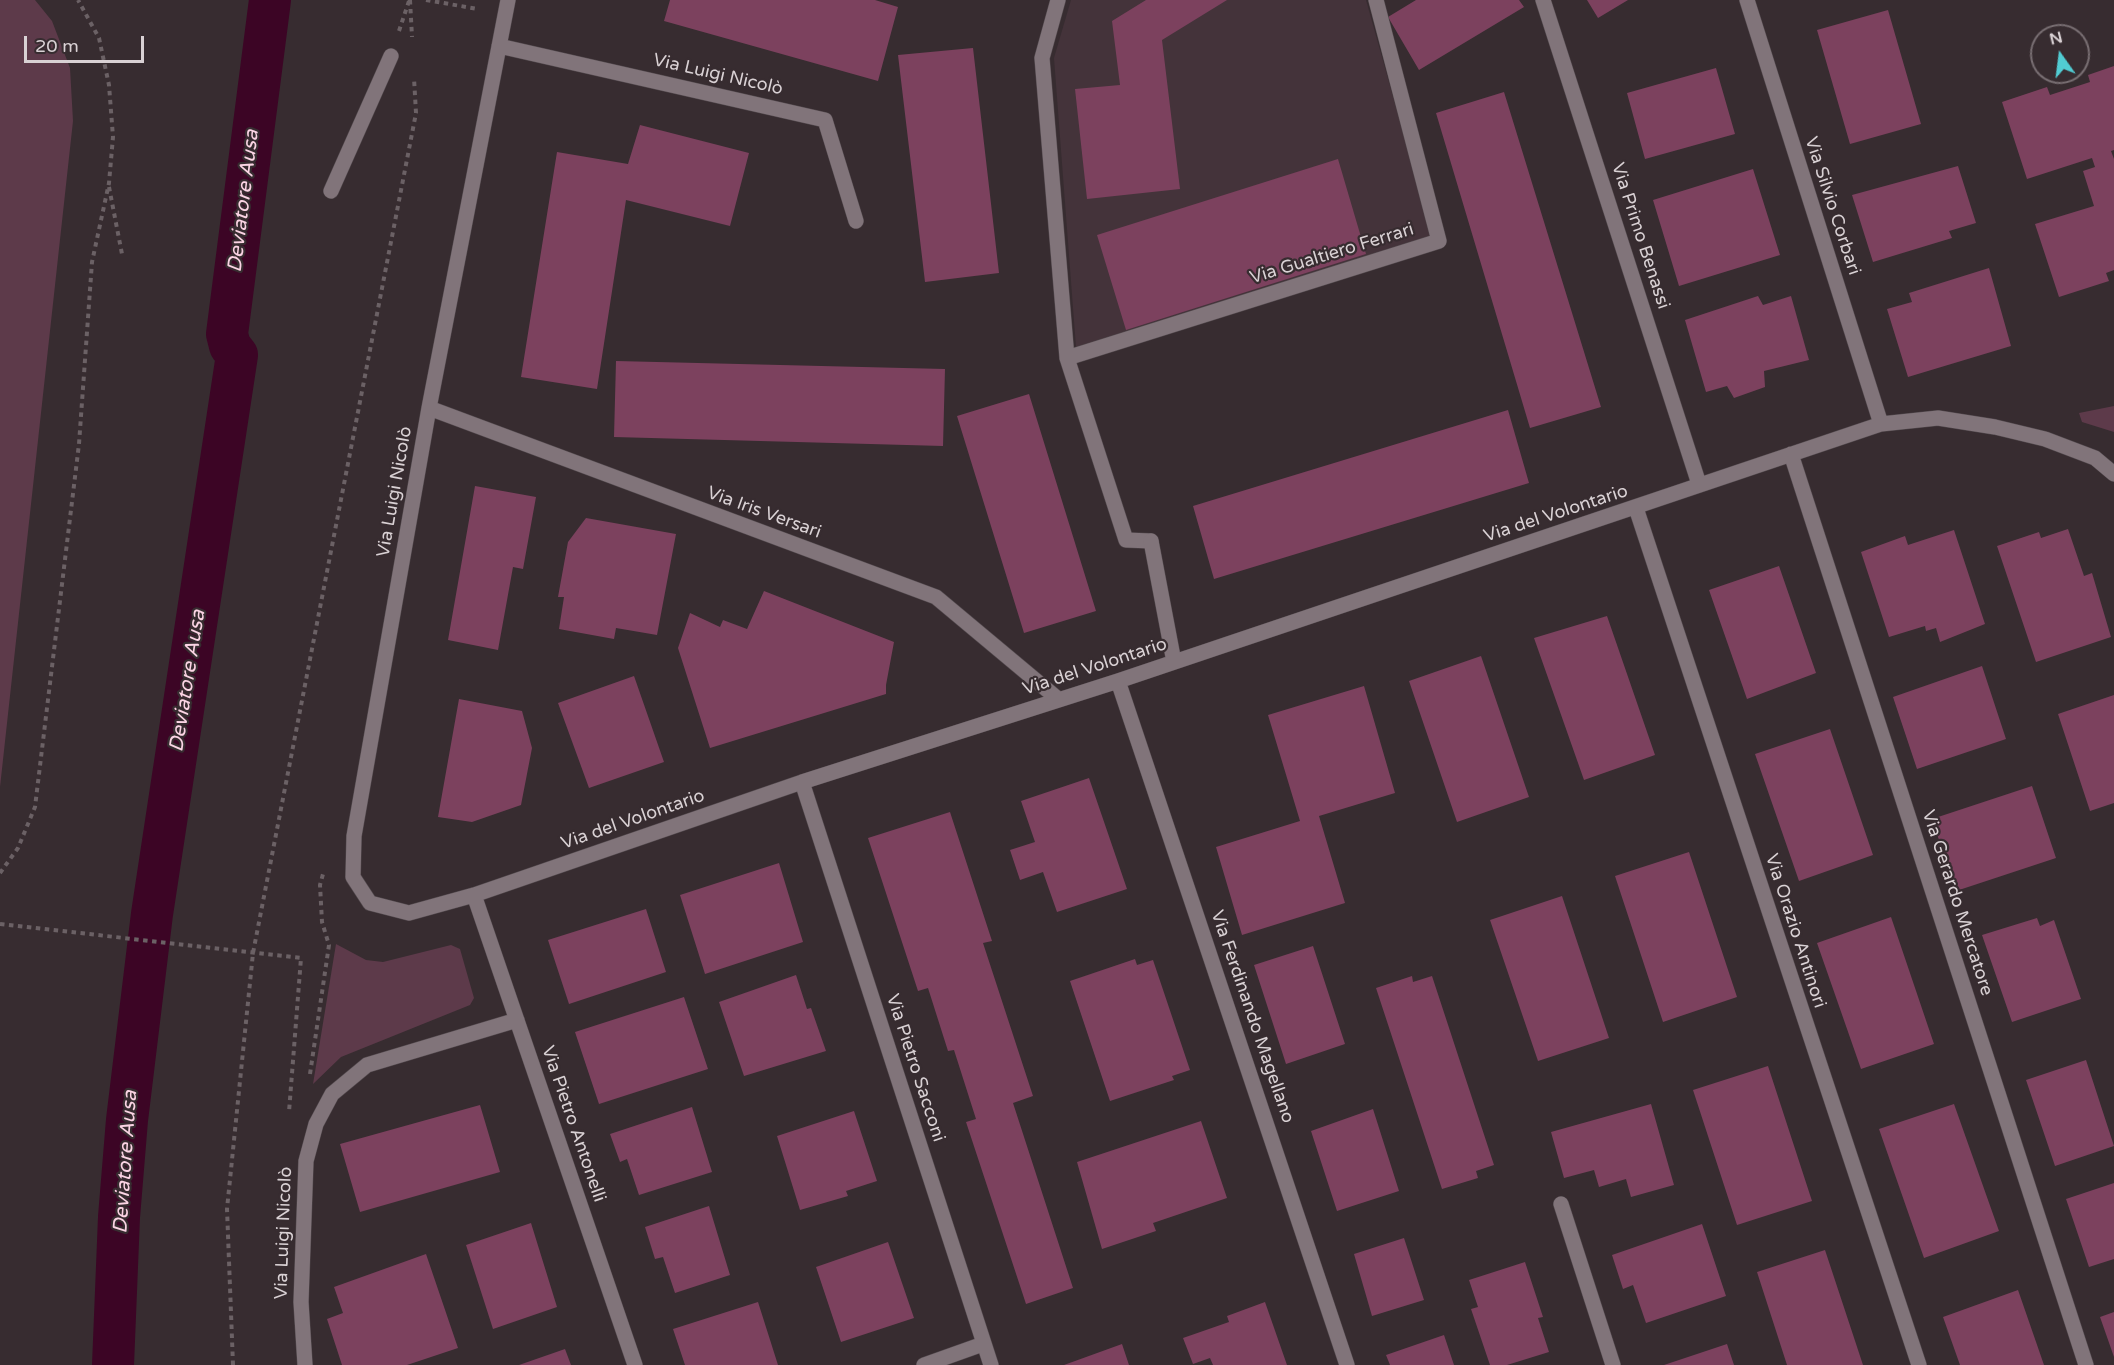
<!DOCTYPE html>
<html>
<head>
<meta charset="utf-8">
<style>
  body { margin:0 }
  #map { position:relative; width:2114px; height:1365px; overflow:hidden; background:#372c30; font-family:"Varela Round",sans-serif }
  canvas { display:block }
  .north { position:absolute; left:2030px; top:24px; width:60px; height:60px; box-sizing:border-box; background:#372c30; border:2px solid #786e72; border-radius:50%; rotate:346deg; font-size:16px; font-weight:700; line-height:24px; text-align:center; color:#d9d1d4 }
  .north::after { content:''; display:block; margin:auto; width:21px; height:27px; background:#51ccd3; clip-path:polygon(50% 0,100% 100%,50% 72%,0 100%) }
  .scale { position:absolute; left:24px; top:36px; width:120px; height:27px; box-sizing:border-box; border:3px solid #d9d1d4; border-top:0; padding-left:8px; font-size:18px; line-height:21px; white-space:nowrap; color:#d9d1d4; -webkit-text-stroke:4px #372c30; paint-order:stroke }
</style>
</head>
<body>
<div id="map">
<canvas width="2114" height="1365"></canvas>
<div class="north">N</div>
<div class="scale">20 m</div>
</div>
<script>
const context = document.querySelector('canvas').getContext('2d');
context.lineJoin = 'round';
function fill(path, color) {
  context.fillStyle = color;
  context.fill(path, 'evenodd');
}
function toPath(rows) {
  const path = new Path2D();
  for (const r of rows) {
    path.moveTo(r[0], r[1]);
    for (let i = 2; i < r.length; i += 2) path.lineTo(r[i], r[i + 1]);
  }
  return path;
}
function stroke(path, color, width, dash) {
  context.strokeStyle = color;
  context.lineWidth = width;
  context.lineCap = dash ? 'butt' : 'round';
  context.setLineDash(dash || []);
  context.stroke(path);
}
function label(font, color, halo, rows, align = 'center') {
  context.font = font + ' "Varela Round",sans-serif';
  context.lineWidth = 4.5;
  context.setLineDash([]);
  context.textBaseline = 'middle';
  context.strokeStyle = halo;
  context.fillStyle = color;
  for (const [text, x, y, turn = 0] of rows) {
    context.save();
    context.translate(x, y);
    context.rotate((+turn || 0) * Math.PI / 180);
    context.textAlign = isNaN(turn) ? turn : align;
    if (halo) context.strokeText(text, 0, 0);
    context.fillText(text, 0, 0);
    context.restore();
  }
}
fill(toPath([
  [1071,0,1366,0,1432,236,1076,347,1054,58]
]), '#44333a');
fill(toPath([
  [0,0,35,0,52,21,70,68,73,121,0,787],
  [2114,406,2114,432,2082,422,2079,413],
  [336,944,366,960,383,962,451,945,460,949,474,998,470,1005,341,1057,313,1084]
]), '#5d3a4a');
stroke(toPath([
  [113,1365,119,1217,127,1120,152,914,237,355,230,346,227,334,270,0]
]), '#3c0525', 42);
fill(toPath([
  [670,0,875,0,898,7,878,81,664,21],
  [1146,0,1227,0,1162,40,1180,189,1087,199,1075,89,1120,85,1112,21],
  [1416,0,1519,0,1524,7,1419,70,1388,17],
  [1587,0,1628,0,1598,18],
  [1888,10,1921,124,1850,144,1817,30],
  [973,48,999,273,925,282,898,55],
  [2114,66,2114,150,2111,151,2114,159,2114,270,2106,273,2109,281,2059,297,2035,224,2094,206,2083,171,2095,167,2092,158,2027,179,2002,102,2047,87,2050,95,2090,82,2088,75],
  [1716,68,1735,134,1645,159,1627,93],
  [1504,92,1601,407,1530,428,1436,113],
  [640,125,749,153,730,226,626,200,597,389,521,377,557,152,628,164],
  [1338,159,1366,254,1126,330,1097,235],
  [1958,166,1976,223,1949,231,1952,238,1873,262,1852,195],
  [1753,169,1780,255,1679,286,1653,200],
  [1989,268,2011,346,1908,377,1887,309,1912,302,1909,293],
  [1758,296,1763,305,1791,296,1809,360,1764,371,1765,387,1734,398,1727,386,1706,392,1685,320],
  [616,361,945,369,943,446,614,437],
  [1029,394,1096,611,1024,633,957,416],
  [1508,410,1529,483,1214,579,1193,506],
  [475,486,536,497,523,569,513,567,498,650,448,640],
  [586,518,676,534,657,635,616,628,614,639,559,629,564,597,558,597,568,542],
  [2068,529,2084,576,2092,573,2111,637,2036,662,1997,546,2039,532,2041,538],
  [1954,530,1985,624,1940,642,1936,628,1926,631,1925,626,1889,637,1861,552,1905,536,1908,545],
  [1779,566,1816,673,1747,699,1709,590],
  [764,591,894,642,886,685,886,694,710,748,678,648,690,613,720,627,723,620,747,629],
  [1607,616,1655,755,1584,780,1534,638],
  [1481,656,1529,797,1457,822,1409,681],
  [1982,666,2006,739,1917,769,1893,697],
  [634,676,664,762,589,788,558,703],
  [1364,686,1395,793,1319,816,1345,903,1242,935,1216,847,1300,821,1268,715],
  [2114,695,2114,803,2090,811,2058,714],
  [459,699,522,711,532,748,521,805,472,822,438,817],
  [1830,729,1873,855,1799,881,1755,754],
  [1089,778,1127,889,1057,912,1043,872,1020,880,1010,850,1035,842,1021,801],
  [2032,786,2056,858,1956,891,1932,819],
  [950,812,992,941,983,943,1033,1096,1013,1103,1073,1288,1026,1304,966,1122,976,1119,954,1050,948,1051,928,988,918,991,868,838],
  [1689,852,1737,997,1663,1022,1615,876],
  [779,863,803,942,705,974,680,895],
  [1562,896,1609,1038,1538,1061,1490,920],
  [646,909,666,972,569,1004,548,940],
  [1891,917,1934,1044,1861,1069,1817,943],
  [2037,918,2040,926,2054,920,2081,999,2012,1022,1982,935],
  [1313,946,1345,1044,1286,1064,1254,965],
  [1135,959,1137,965,1153,960,1190,1070,1172,1076,1174,1080,1110,1101,1070,981],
  [796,975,807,1009,811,1008,826,1051,744,1076,719,1002],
  [1412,976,1413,982,1432,976,1494,1165,1476,1171,1478,1178,1442,1189,1376,988],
  [684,997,708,1069,599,1104,575,1032],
  [2086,1060,2114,1146,2055,1166,2026,1080],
  [1768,1066,1812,1201,1737,1225,1693,1090],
  [1651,1104,1674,1185,1631,1197,1626,1179,1599,1187,1594,1170,1564,1178,1551,1132],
  [1954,1104,1999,1231,1924,1258,1879,1129],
  [480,1105,500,1172,360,1212,340,1144],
  [692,1107,712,1172,639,1195,627,1159,620,1162,610,1134],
  [1373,1109,1399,1191,1337,1211,1311,1131],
  [854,1111,877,1181,846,1191,848,1196,800,1210,777,1136],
  [1201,1121,1227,1198,1153,1223,1156,1231,1102,1249,1077,1162],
  [2114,1183,2114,1259,2089,1267,2066,1199],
  [709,1206,730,1275,675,1293,663,1257,655,1259,645,1227],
  [531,1223,557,1307,493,1329,466,1245],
  [1702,1224,1726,1296,1646,1323,1633,1285,1623,1289,1612,1255],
  [1404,1238,1424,1300,1372,1316,1354,1254],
  [888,1242,914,1318,841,1342,816,1267],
  [1825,1250,1863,1365,1787,1365,1757,1272],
  [426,1254,458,1348,407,1365,342,1365,327,1319,343,1313,334,1287],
  [1525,1262,1543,1317,1538,1318,1549,1352,1507,1365,1490,1365,1471,1309,1478,1307,1469,1280],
  [2018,1290,2044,1365,1960,1365,1943,1317],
  [758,1302,778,1365,685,1365,673,1329],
  [1265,1302,1287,1365,1213,1365,1210,1358,1193,1364,1183,1338,1229,1322,1227,1316],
  [2114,1312,2114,1357,2100,1317],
  [1444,1335,1454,1365,1390,1365,1386,1355],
  [1122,1344,1129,1365,1064,1365],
  [1727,1344,1734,1365,1664,1365],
  [565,1349,571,1365,519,1365]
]), '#7c415e');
const service = toPath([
  [1058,0,1042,58,1067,358,1126,540,1151,541],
  [331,191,391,56],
  [1067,358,1439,241,1376,0]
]);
const minor = toPath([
  [508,0,429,408,354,836,353,877,370,903,409,913,474,895,802,782,1118,681,1881,424,1938,418,1995,427,2045,439,2095,458,2114,474],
  [1543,0,1699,484],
  [1747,0,1881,424],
  [499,46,825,120,856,221],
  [429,408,936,597,1058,699],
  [1791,454,2086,1365],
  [1636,508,1919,1365],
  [1151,541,1174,662],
  [1118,681,1347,1365],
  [802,782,991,1365],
  [474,895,635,1365],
  [1561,1204,1613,1365],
  [305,1365,301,1302,306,1161,316,1124,332,1094,367,1065,517,1020],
  [924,1365,983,1344]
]);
stroke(service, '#52494d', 16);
stroke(minor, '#52494d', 16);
stroke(toPath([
  [410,0,412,37],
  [426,0,478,9],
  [399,31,409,1],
  [109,187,122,254],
  [0,873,18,848,35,807,79,444,92,262,109,183,113,137,109,85,99,38,78,0],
  [0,924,301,958,289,1112],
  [310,1074,329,945,322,922,320,885,323,874],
  [233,1365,227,1209,253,953,416,113,414,78]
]), '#6b6165', 4, [4.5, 4.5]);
stroke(service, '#81747a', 15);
stroke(minor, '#81747a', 15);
label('18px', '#d9d1d4', '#372c30', [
  ["Via Luigi Nicolò",718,75,13],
  ["Via Silvio Corbari",1832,206,72],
  ["Via Primo Benassi",1640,236,72],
  ["Via Gualtiero Ferrari",1332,254,-17],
  ["Via Luigi Nicolò",395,492,-80],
  ["Via Iris Versari",764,513,20],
  ["Via del Volontario",1556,514,-18],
  ["Via del Volontario",1095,667,-18],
  ["Via del Volontario",633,820,-19],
  ["Via Gerardo Mercatore",1957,903,72],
  ["Via Orazio Antinori",1795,931,72],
  ["Via Ferdinando Magellano",1252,1017,71],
  ["Via Pietro Sacconi",915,1068,72],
  ["Via Pietro Antonelli",573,1124,71],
  ["Via Luigi Nicolò",284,1233,-88]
]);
label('italic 20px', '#fbd4e4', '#372c30', [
  ["Deviatore Ausa",244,201,-83],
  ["Deviatore Ausa",188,681,-81],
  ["Deviatore Ausa",126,1162,-86]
]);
</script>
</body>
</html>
